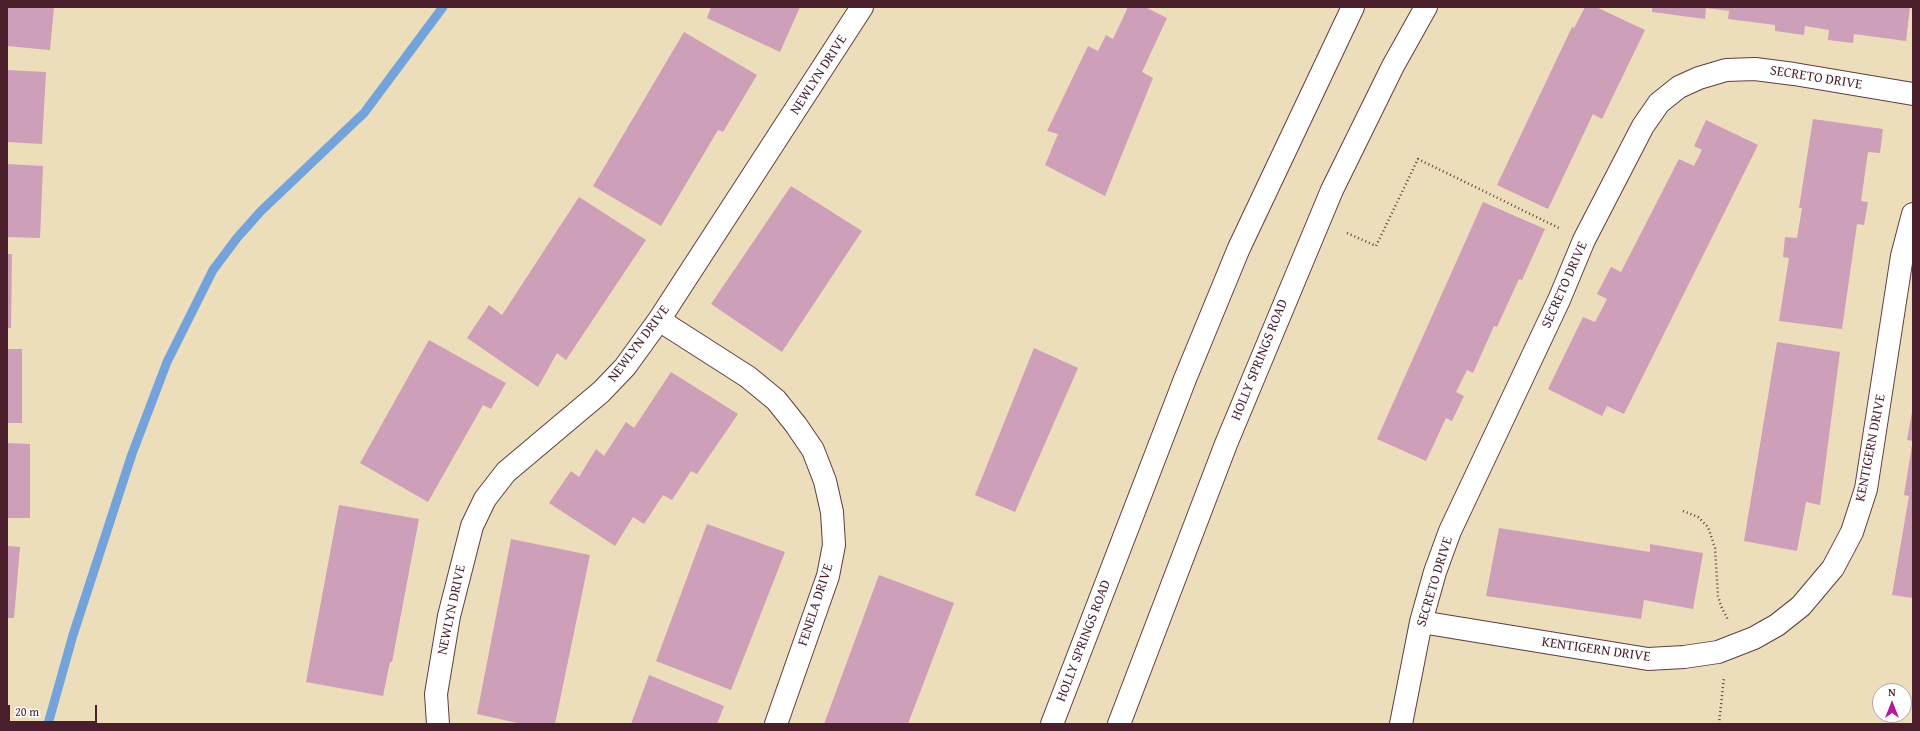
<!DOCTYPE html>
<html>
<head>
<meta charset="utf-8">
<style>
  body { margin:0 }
  #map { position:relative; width:1920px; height:731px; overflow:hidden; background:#eddebb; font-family:"Gentium Book Plus",serif }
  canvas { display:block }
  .frame { position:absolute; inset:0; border:8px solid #4a1f2b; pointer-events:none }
  .north { position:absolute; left:1872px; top:683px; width:40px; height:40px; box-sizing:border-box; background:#fff; border:1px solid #b7a5aa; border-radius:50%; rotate:0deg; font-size:11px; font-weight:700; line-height:16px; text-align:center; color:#4a1f2b }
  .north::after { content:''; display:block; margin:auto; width:14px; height:18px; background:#b5179e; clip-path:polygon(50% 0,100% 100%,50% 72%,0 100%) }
  .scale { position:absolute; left:8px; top:705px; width:89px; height:18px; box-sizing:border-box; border:2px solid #4a1f2b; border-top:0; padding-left:5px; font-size:12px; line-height:14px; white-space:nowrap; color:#4a1f2b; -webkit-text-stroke:3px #fff; paint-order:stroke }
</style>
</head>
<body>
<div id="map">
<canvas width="1920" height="731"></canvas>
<div class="frame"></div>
<div class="north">N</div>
<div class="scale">20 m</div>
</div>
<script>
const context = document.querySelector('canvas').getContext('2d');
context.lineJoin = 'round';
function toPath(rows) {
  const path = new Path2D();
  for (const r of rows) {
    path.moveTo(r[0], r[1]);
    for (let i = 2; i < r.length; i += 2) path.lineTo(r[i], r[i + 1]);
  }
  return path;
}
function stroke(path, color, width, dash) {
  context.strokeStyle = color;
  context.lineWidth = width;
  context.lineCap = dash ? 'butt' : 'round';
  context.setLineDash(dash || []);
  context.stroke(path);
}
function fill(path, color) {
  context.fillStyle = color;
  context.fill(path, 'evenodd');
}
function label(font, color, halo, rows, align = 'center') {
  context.font = font + ' "Gentium Book Plus",serif';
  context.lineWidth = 4;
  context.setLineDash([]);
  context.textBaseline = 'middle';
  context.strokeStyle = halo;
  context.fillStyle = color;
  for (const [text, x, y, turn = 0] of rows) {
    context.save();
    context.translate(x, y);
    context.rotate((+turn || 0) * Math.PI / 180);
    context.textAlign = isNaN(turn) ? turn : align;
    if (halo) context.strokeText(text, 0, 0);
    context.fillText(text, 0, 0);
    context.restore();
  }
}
stroke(toPath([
  [48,724,73,635,132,454,167,362,213,270,237,238,261,211,364,113,443,7]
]), '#73a3dd', 9);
fill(toPath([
  [7,7,54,7,50,50,7,46],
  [711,7,800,7,780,52,707,18],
  [1128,7,1145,7,1167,18,1142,72,1153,78,1105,196,1045,165,1058,134,1047,131,1088,46,1098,51,1106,35,1113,39],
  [1585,7,1596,7,1645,30,1602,119,1593,114,1548,209,1497,185,1572,27,1574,28],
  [1652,7,1910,7,1906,41,1854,34,1853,43,1828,40,1829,30,1805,26,1804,35,1775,31,1775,25,1728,19,1729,11,1706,8,1705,19,1652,12],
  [684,32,757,75,723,132,718,130,661,226,593,186],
  [7,70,46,72,42,144,7,142],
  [1813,119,1883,129,1880,153,1868,152,1861,201,1868,202,1864,225,1857,224,1842,329,1779,321,1789,258,1783,257,1785,237,1797,238,1802,208,1799,208],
  [1706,120,1758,145,1624,414,1607,406,1602,416,1548,389,1583,317,1595,322,1607,299,1597,294,1611,267,1621,272,1679,159,1694,166,1702,150,1694,146],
  [7,164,43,166,40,238,7,237],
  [791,186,862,231,782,352,711,304],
  [579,197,646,240,566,360,557,353,538,387,467,338,489,305,502,315],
  [1483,202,1545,229,1522,280,1519,279,1497,327,1494,326,1473,373,1467,370,1456,392,1464,396,1452,421,1446,418,1426,461,1377,439],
  [7,254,12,254,11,328,7,328],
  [429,340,506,383,491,409,483,405,428,502,360,463],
  [1777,342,1840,352,1820,505,1806,502,1797,551,1744,541],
  [1034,348,1078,368,1015,512,975,495],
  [7,349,22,349,22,423,7,423],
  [671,372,738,414,697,474,691,471,672,500,663,495,644,524,633,517,615,546,549,503,571,471,579,477,596,449,604,456,626,422,634,428],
  [1912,412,1913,412,1913,441,1907,440],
  [7,443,30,444,30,518,7,518],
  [1912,445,1913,445,1913,598,1892,595,1909,496,1904,495],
  [339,505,419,519,392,662,390,662,383,696,306,682],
  [707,524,785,552,731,690,656,661],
  [1499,528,1650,552,1650,544,1703,553,1693,609,1644,600,1641,619,1486,596],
  [511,539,590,555,555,724,522,724,477,714],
  [7,546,20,547,14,618,7,618],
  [879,575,954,603,908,724,824,724],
  [649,675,724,706,717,724,631,724]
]), '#cd9fb8');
const minor = toPath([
  [659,320,748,377,776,400,796,425,813,450,825,481,832,512,834,545,828,576,776,724],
  [1421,622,1648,659,1684,657,1718,652,1754,638,1777,625,1801,606,1833,568,1852,532,1866,489,1902,256,1913,214],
  [438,724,436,694,449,616,472,526,485,499,506,472,601,392,625,367,659,320,862,7],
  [1401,724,1421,622,1435,572,1450,531,1559,300,1584,240,1643,126,1659,103,1679,87,1699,78,1726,70,1755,69,1794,74,1913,94]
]);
const major = toPath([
  [1052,724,1185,379,1239,248,1353,7],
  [1119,724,1226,444,1332,190,1393,66,1426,7]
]);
stroke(minor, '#623c41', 24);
stroke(major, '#623c41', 24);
stroke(toPath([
  [1347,233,1376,246,1418,159,1561,229],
  [1683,511,1698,517,1708,527,1715,548,1718,596,1721,606,1728,620],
  [1719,724,1724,677]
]), '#623c41', 2.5, [1, 3]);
stroke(minor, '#fff', 22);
stroke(major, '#fff', 22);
label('14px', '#4a1f2b', '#fff', [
  ["NEWLYN DRIVE",819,75,-57],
  ["SECRETO DRIVE",1816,78,9],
  ["SECRETO DRIVE",1565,285,-66],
  ["NEWLYN DRIVE",639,344,-53],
  ["HOLLY SPRINGS ROAD",1260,360,-68],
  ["KENTIGERN DRIVE",1871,448,-79],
  ["SECRETO DRIVE",1435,582,-73],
  ["FENELA DRIVE",816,605,-72],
  ["NEWLYN DRIVE",452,610,-78],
  ["HOLLY SPRINGS ROAD",1084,641,-69],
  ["KENTIGERN DRIVE",1596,650,8]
]);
</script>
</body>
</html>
